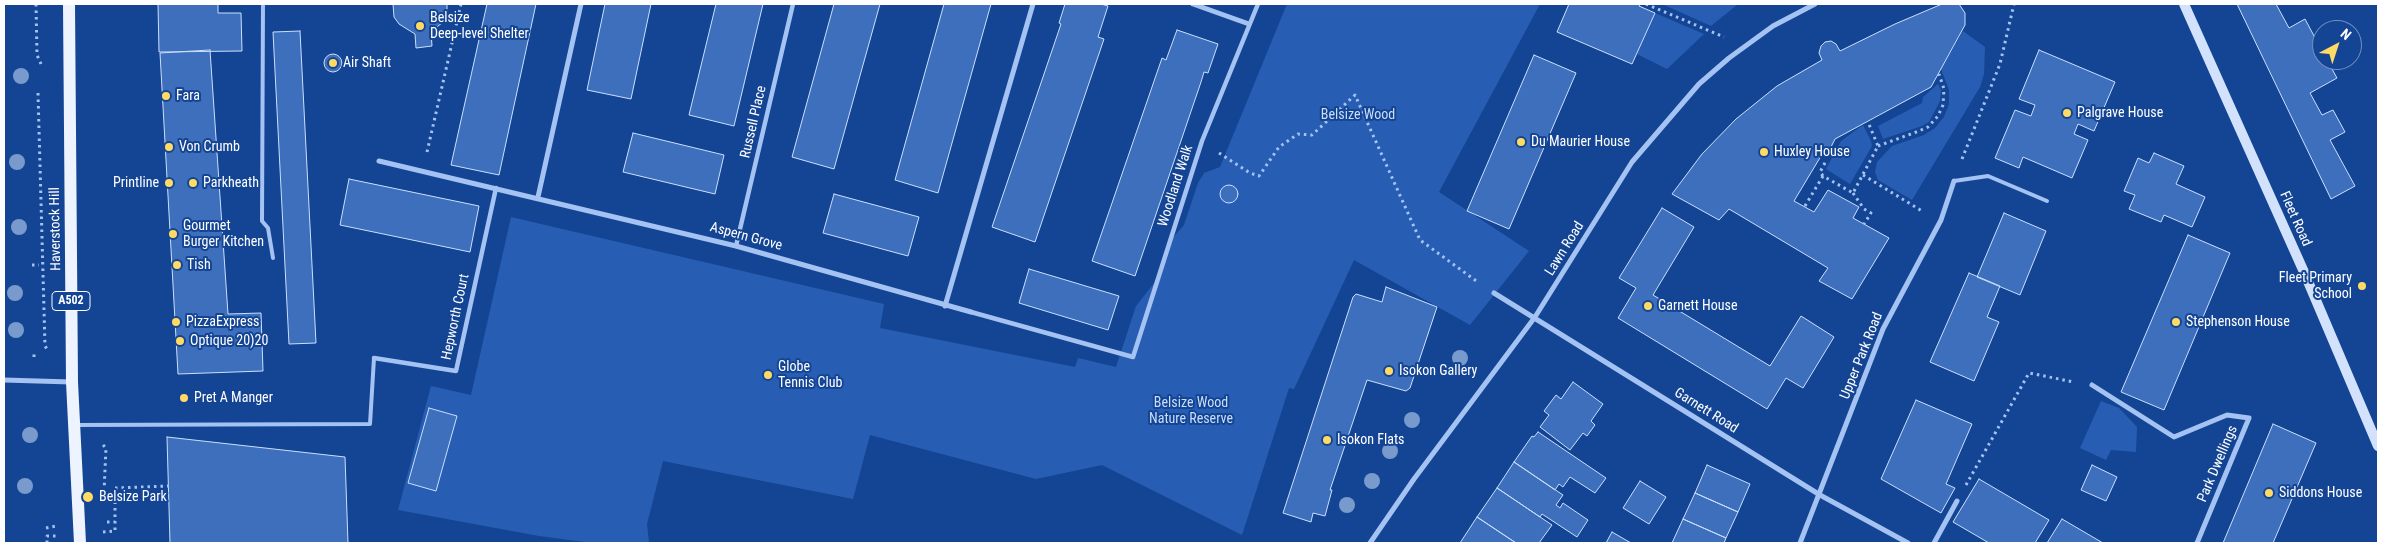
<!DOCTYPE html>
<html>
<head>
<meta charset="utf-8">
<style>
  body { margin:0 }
  #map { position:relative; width:2382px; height:547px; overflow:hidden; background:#144594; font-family:"Roboto Condensed",sans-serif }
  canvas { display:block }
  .frame { position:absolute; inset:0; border:5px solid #fff; pointer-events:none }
  .north { position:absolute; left:2312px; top:20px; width:50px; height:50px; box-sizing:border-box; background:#144594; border:1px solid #728fbf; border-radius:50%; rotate:40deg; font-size:14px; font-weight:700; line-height:20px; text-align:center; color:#fff }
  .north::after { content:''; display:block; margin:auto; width:18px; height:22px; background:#ffdb64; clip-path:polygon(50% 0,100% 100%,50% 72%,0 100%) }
</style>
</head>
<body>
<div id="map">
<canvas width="2382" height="547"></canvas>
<div class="frame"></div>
<div class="north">N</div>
</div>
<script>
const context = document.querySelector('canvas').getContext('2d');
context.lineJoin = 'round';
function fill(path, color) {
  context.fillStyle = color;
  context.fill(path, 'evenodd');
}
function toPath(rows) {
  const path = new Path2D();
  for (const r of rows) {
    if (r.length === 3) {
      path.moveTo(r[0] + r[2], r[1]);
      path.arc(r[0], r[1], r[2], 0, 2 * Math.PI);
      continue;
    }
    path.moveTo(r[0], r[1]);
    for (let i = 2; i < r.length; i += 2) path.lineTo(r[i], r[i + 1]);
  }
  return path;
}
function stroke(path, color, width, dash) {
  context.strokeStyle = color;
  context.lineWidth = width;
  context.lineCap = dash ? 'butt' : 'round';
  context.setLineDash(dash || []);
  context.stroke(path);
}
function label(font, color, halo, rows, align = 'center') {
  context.font = font + ' "Roboto Condensed",sans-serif';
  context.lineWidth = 4;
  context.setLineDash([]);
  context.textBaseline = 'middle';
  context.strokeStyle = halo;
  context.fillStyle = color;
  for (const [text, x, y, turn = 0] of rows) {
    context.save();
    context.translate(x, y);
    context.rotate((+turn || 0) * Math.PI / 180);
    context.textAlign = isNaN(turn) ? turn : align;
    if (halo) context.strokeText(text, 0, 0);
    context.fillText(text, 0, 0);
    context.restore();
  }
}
fill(toPath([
  [1287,4,1540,4,1439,192,1529,251,1470,325,1354,260,1294,389,1289,388,1242,535,1102,465,1036,479,870,435,853,499,663,461,647,524,649,542,647,543,592,543,539,536,398,510,431,386,471,395,511,217,884,304,880,328,1075,367,1078,358,1116,367,1136,306,1158,278,1171,240,1184,225,1198,183,1204,173,1220,167],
  [1662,4,1738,4,1711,26],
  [1655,13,1704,34,1667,69,1637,54],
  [1963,31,1985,47,1984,74,1980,87,1912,200,1878,180,1875,172,1877,162,1892,146,1924,135,1935,128,1944,117,1949,104,1949,90,1941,69],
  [1938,84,1941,90,1940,101,1929,122,1922,126,1883,139,1878,126,1922,103,1923,97],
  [1863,125,1871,141,1872,146,1850,184,1826,169,1841,141],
  [2101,401,2119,408,2137,427,2136,452,2111,450,2106,460,2080,448]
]), '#275eb3');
const building = toPath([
  [158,4,218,4,218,13,241,13,242,51,159,52,158,4],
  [393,4,447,4,447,15,443,22,431,32,432,46,416,48,415,34,399,24,394,17,393,4],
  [487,4,536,4,499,175,451,165,487,4],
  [605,4,651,4,631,99,587,90,605,4],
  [716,4,763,4,734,126,689,115,716,4],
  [834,4,880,4,834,169,792,157,834,4],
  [944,4,991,4,938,193,895,180,944,4],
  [1065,4,1101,4,1108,6,1098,37,1104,39,1035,242,992,227,1061,24,1059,23,1065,4],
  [1569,4,1640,4,1639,6,1655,13,1632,64,1557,32,1569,4],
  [1942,4,1959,4,1965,13,1965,25,1931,87,1835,139,1828,153,1824,151,1794,201,1814,212,1828,190,1859,207,1853,218,1889,238,1852,299,1819,281,1828,268,1729,209,1719,220,1672,194,1702,154,1736,119,1777,86,1822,60,1819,53,1821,46,1825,42,1831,41,1836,44,1840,51,1895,24,1942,4],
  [2237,4,2276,4,2289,28,2305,19,2322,51,2322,60,2327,60,2337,78,2310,93,2322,115,2333,110,2345,132,2330,140,2355,186,2331,199,2237,4],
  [1177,30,1218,44,1208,73,1204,72,1201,82,1135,276,1092,261,1162,58,1166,60,1177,30],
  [300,31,316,343,289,344,273,32,300,31],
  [210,50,228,314,261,313,263,371,178,374,160,53,210,50],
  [2039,50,2115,82,2094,131,2078,124,2074,134,2088,140,2072,178,2023,157,2019,168,1995,158,2015,110,2031,116,2035,105,2019,99,2039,50],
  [333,63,9],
  [1534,55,1576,73,1509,229,1467,211,1534,55],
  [633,133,724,155,715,194,623,172,633,133],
  [2154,153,2184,166,2176,184,2205,197,2192,227,2164,215,2161,222,2129,209,2135,195,2124,191,2138,158,2149,163,2154,153],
  [349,179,479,206,470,252,340,225,349,179],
  [1229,194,9],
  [834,194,919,217,908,256,823,233,834,194],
  [1662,208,1694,227,1653,295,1770,366,1801,316,1834,337,1803,388,1786,378,1767,409,1618,318,1636,288,1619,278,1662,208],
  [2004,213,2046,231,2020,295,1977,277,2004,213],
  [2188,235,2230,253,2164,410,2121,392,2188,235],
  [1029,269,1119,296,1108,330,1019,303,1029,269],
  [1969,273,2000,286,1987,317,1999,322,1974,381,1930,362,1969,273],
  [1386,287,1437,307,1410,388,1406,391,1367,380,1330,490,1332,490,1325,516,1313,513,1311,522,1283,513,1353,297,1356,294,1382,302,1386,287],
  [1573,382,1603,404,1591,421,1595,425,1587,436,1583,433,1570,450,1540,427,1549,415,1544,411,1556,395,1561,399,1573,382],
  [1916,400,1972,424,1946,484,1955,488,1941,513,1881,479,1916,400],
  [429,408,457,416,436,491,408,483,429,408],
  [2273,424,2316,443,2273,543,2223,543,2273,424],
  [1538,432,1606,478,1595,493,1570,477,1563,487,1559,484,1555,490,1514,462,1532,436,1534,437,1538,432],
  [167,437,345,457,348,543,170,543,167,437],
  [1514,462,1563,495,1556,505,1560,508,1563,503,1588,520,1577,537,1542,514,1540,517,1497,488,1514,462],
  [1707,465,1750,484,1738,512,1695,493,1707,465],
  [2092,465,2117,477,2106,501,2081,490,2092,465],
  [1979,479,2049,520,2035,543,1989,543,1953,522,1979,479],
  [1640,481,1666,497,1649,524,1623,508,1640,481],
  [1497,488,1552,525,1539,543,1516,543,1477,517,1497,488],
  [1695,493,1738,512,1726,538,1683,519,1695,493],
  [1477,517,1516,543,1460,543,1477,517],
  [1683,519,1726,538,1724,543,1672,543,1683,519],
  [2062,519,2103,543,2047,543,2062,519],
  [1612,532,1631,543,1606,543,1612,532]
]);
fill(building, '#3d6fbc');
stroke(building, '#cbdffc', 1);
stroke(toPath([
  [36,4,37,55,41,64],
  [1646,4,1724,37],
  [38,93,45,346,47,349],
  [1878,146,1919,131,1928,127,1938,116,1943,105,1944,89,1939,74],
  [427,152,461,4],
  [1219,153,1250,173,1259,176,1279,147,1298,134,1312,135,1355,95,1420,240,1479,283],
  [1962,159,2000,64,2014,4],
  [1863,175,1922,211],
  [1823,176,1820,172,1826,161],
  [1853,193,1864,209,1871,213,1864,224],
  [1805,206,1823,176,1853,193,1878,146,1868,122],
  [32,265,39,265],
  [34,357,34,352],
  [103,445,106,448,104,492],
  [1966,485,2029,373,2074,382],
  [115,488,169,486],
  [107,522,115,522],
  [46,528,56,526],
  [103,532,115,531,115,501,104,500],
  [47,543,47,536,57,536]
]), '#a4c3f2', 3, [2.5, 4]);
stroke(toPath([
  [263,4,262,221,268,228,273,258],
  [1954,181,1988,176,2047,201],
  [75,425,370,424,374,358]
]), '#a4c3f2', 4);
stroke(toPath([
  [736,246,793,4],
  [971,312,1133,357,1202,141,1258,4],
  [374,358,456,371,496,188]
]), '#a4c3f2', 4.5);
stroke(toPath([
  [1193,4,1249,24],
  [379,161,736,246,971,312],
  [538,197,581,4],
  [1494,293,1820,495,1908,543],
  [945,306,1033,4],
  [4,380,71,382],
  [2092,385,2174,437,2227,415,2249,418,2197,543],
  [1370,543,1414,479,1535,317,1632,162,1699,84,1729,58,1773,26,1815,4],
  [1800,543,1883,329,1941,220,1954,181],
  [1934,543,1957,501]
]), '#a4c3f2', 5);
stroke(toPath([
  [2184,4,2304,272,2378,446]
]), '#d2e2fc', 10);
stroke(toPath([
  [69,4,72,382,80,543]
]), '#eef4ff', 12);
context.fillStyle = '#799acd';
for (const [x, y] of [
  [21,76],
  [17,162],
  [19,227],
  [15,293],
  [16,330],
  [1460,358],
  [1412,420],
  [30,435],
  [1390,451],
  [1372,481],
  [25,486],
  [1347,505]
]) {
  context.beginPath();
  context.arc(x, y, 8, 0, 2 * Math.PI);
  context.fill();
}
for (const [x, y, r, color] of [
  [420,26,5,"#ffdb64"],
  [333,63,5,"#ffdb64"],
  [166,96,5,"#ffdb64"],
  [2067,113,5,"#ffdb64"],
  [1521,142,5,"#ffdb64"],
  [169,147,5,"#ffdb64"],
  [1764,152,5,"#ffdb64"],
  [169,183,5,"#ffdb64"],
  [193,183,5,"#ffdb64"],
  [173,234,5,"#ffdb64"],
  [177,265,5,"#ffdb64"],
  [2362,286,5,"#ffdb64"],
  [1648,306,5,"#ffdb64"],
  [176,322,5,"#ffdb64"],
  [2176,322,5,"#ffdb64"],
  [180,341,5,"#ffdb64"],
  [1389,371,5,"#ffdb64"],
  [768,375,5,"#ffdb64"],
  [184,398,5,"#ffdb64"],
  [1327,440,5,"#ffdb64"],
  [2269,493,5,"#ffdb64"],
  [88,497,6,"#ffdb64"]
]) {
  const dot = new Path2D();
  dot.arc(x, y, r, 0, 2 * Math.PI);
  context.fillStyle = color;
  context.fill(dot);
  stroke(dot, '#144594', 2);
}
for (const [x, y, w] of [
  [71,301,38]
]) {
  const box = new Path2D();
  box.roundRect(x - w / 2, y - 9.5, w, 19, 4);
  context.fillStyle = '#144594';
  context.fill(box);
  stroke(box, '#fff', 1);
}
label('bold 12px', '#fff', null, [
  ["A502",71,301]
]);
label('14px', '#fff', '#144594', [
  ["Belsize",430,18],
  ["Deep-level Shelter",430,34],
  ["Air Shaft",343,63],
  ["Fara",176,96],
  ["Palgrave House",2077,113],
  ["Du Maurier House",1531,142],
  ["Von Crumb",179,147],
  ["Huxley House",1774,152],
  ["Printline",159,183,"right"],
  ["Parkheath",203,183],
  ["Gourmet",183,226],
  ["Burger Kitchen",183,242],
  ["Tish",187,265],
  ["Fleet Primary",2352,278,"right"],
  ["School",2352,294,"right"],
  ["Garnett House",1658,306],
  ["PizzaExpress",186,322],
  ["Stephenson House",2186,322],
  ["Optique 20)20",190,341],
  ["Globe",778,367],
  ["Tennis Club",778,383],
  ["Isokon Gallery",1399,371],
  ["Pret A Manger",194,398],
  ["Isokon Flats",1337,440],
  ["Siddons House",2279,493],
  ["Belsize Park",99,497]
], 'left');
label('14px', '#cbdffc', '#144594', [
  ["Belsize Wood",1358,115],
  ["Belsize Wood",1191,403],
  ["Nature Reserve",1191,419]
]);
label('14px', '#fff', '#144594', [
  ["Russell Place",754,122,-77],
  ["Woodland Walk",1176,186,-72],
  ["Fleet Road",2295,219,66],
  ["Haverstock Hill",56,229,-91],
  ["Aspern Grove",746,237,15],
  ["Lawn Road",1565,249,-58],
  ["Hepworth Court",456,317,-78],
  ["Upper Park Road",1862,356,-68],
  ["Garnett Road",1706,411,32],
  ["Park Dwellings",2218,464,-67]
]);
</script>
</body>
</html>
